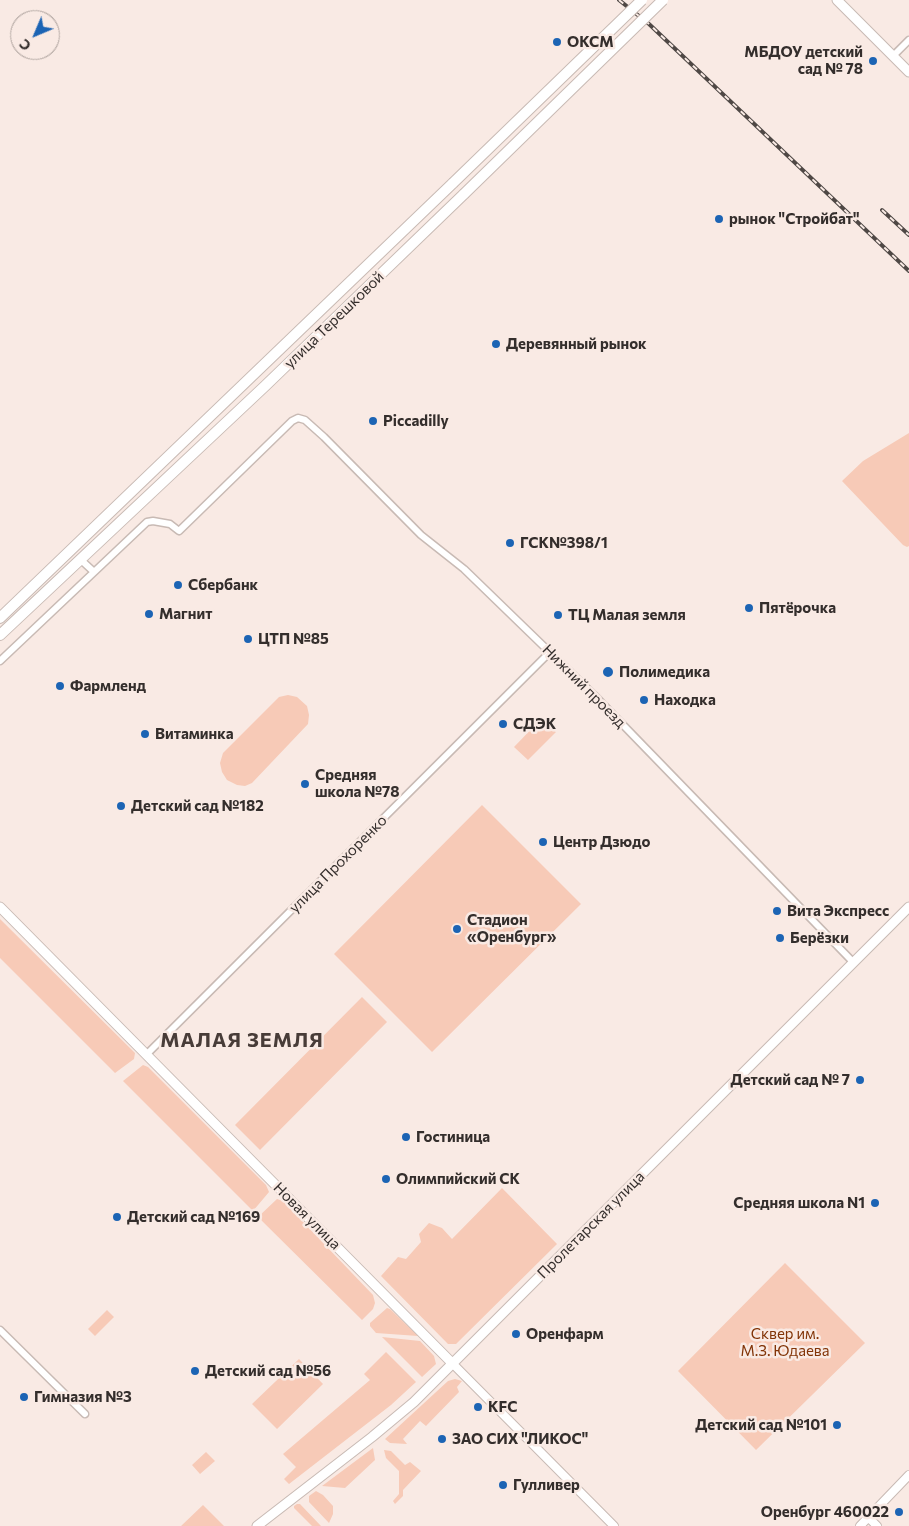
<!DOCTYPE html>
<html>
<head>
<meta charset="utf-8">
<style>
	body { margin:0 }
	#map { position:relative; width:909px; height:1526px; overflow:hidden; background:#f9eae4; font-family:Commissioner,sans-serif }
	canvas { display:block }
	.north { position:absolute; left:10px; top:10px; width:50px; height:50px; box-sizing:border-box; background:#f9eae4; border:1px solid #aa9f9a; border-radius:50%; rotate:225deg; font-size:14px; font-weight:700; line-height:20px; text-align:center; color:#342e2c }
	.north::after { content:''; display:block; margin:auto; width:18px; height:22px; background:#1c64b4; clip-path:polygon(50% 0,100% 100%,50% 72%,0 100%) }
</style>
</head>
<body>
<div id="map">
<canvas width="909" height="1526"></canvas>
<div class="north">С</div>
</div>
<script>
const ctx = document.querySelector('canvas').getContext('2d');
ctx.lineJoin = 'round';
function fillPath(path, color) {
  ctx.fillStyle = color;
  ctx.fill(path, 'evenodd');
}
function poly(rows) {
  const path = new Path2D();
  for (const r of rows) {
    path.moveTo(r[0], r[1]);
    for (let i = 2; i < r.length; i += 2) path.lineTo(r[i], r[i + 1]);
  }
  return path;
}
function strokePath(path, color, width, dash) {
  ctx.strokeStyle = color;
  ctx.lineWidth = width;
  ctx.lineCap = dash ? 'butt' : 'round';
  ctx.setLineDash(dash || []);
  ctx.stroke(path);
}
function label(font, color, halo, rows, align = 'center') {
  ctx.font = font + ' Commissioner,sans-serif';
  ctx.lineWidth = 5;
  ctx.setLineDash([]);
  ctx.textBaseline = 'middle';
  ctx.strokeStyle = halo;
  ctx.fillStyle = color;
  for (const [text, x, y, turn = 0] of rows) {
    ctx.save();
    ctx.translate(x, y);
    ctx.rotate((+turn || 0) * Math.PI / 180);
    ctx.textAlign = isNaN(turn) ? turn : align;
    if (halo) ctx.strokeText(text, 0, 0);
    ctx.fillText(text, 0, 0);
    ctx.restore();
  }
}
const green = poly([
	[909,433,909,546,907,547,903,545,842,481,863,461],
	[288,695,297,697,307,706,309,715,308,724,252,783,245,786,237,785,227,780,222,772,220,763,223,753,279,697],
	[542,718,556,732,528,760,514,747],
	[482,805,581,904,432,1052,334,954],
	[0,919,135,1053,134,1059,115,1073,0,958],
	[362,997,387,1022,260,1150,235,1125],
	[143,1065,148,1067,266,1185,269,1192,253,1211,123,1081],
	[502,1188,557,1244,456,1344,448,1344,381,1276,398,1257,406,1259,421,1242,419,1234,429,1223,442,1228,452,1239],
	[277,1199,283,1201,373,1295,375,1303,373,1309,362,1320,258,1217],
	[785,1263,865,1343,756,1450,678,1371],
	[387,1308,390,1309,418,1336,376,1333,370,1326,370,1323],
	[107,1310,114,1317,95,1336,88,1329],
	[382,1337,420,1341,434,1356,436,1364,422,1377],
	[386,1352,416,1382,391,1405,289,1484,284,1479,296,1467,283,1454,370,1380,364,1374],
	[299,1359,323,1384,277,1429,252,1404],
	[455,1379,462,1381,457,1387,459,1392,426,1426,420,1421,403,1439,407,1444,390,1443,385,1439,448,1381],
	[373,1448,375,1460,345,1488,322,1486],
	[384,1450,391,1451,405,1465,410,1462,421,1471,403,1490,403,1496,395,1504,393,1501,399,1494,399,1471,386,1458],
	[206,1452,215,1461,200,1474,192,1465],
	[316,1491,323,1495,333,1506,333,1514,329,1523,309,1502,309,1496],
	[297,1504,300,1504,321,1526,312,1526,294,1508,294,1506],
	[203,1505,224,1526,181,1526]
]);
const minor = poly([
	[893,56,909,40],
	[80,559,94,572],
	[0,661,147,522,153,521,170,524,179,531,292,421,298,418,305,420,324,437,421,535,464,569,595,696,853,962],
	[147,1054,550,652],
	[0,1330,85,1414]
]);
const tertiary = poly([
	[453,1364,614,1526],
	[868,1517,877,1526],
	[860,1526,909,1475]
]);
const secondary = poly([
	[837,0,909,72],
	[0,907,453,1364],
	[257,1526,372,1437,414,1402,909,907]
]);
const primary = poly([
	[0,618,453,183],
	[0,635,265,386,464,194]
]);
const rail = poly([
	[619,0,649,24,909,271],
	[882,210,909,235]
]);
const primaryBridge = poly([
	[453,183,642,0],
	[464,194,663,0]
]);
const markers = [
	[557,42,5,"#1c64b4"],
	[873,61,5,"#1c64b4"],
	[719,219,5,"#1c64b4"],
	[496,344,5,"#1c64b4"],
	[373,421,5,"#1c64b4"],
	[510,543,5,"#1c64b4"],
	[178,585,5,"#1c64b4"],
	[749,608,5,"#1c64b4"],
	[149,614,5,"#1c64b4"],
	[558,615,5,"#1c64b4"],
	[248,639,5,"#1c64b4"],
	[608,672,6,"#1c64b4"],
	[60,686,5,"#1c64b4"],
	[644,700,5,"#1c64b4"],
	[503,724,5,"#1c64b4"],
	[145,734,5,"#1c64b4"],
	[305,784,5,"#1c64b4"],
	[121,806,5,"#1c64b4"],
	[543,842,5,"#1c64b4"],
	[777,911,5,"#1c64b4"],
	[457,929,5,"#1c64b4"],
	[780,938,5,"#1c64b4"],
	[860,1080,5,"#1c64b4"],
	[406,1137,5,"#1c64b4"],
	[386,1179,5,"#1c64b4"],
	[875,1203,5,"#1c64b4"],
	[117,1217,5,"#1c64b4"],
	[516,1334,5,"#1c64b4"],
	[195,1371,5,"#1c64b4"],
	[24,1397,5,"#1c64b4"],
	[478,1407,5,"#1c64b4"],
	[837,1425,5,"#1c64b4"],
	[442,1439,5,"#1c64b4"],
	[503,1485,5,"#1c64b4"],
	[899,1512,5,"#1c64b4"]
];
const poiNames = [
	["ОКСМ",567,42],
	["МБДОУ детский",863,52,"right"],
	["сад № 78",863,69,"right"],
	["рынок \"Стройбат\"",729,219],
	["Деревянный рынок",506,344],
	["Piccadilly",383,421],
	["ГСК№398/1",520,543],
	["Сбербанк",188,585],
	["Пятёрочка",759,608],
	["Магнит",159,614],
	["ТЦ Малая земля",568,615],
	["ЦТП №85",258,639],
	["Полимедика",619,672],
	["Фармленд",70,686],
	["Находка",654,700],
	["СДЭК",513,724],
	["Витаминка",155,734],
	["Средняя",315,775],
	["школа №78",315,792],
	["Детский сад №182",131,806],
	["Центр Дзюдо",553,842],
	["Вита Экспресс",787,911],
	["Стадион",467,920],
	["«Оренбург»",467,937],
	["Берёзки",790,938],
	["Детский сад № 7",850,1080,"right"],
	["Гостиница",416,1137],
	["Олимпийский СК",396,1179],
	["Средняя школа N1",865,1203,"right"],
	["Детский сад №169",127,1217],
	["Оренфарм",526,1334],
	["Детский сад №56",205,1371],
	["Гимназия №3",34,1397],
	["KFC",488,1407],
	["Детский сад №101",827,1425,"right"],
	["ЗАО СИХ \"ЛИКОС\"",452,1439],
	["Гулливер",513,1485],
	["Оренбург 460022",889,1512,"right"]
];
const streetNames = [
	["улица Терешковой",334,320,-44],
	["Нижний проезд",584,686,45],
	["улица Прохоренко",338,864,-45],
	["Новая улица",307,1216,45],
	["Пролетарская улица",591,1225,-45]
];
const parkNames = [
	["Сквер им.",785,1334],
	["М.З. Юдаева",785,1351]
];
const districtNames = [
	["МАЛАЯ ЗЕМЛЯ",242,1040]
];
fillPath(green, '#f7cab7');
strokePath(minor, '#c8bab4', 9);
strokePath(tertiary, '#c8bab4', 10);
strokePath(secondary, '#c8bab4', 11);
strokePath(primary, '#c8bab4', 12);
strokePath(minor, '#fff', 6);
strokePath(tertiary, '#fff', 8);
strokePath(secondary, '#fff', 9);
strokePath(primary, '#fff', 10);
strokePath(rail, '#4f4845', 4);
strokePath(rail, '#f9eae4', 2, [5.5]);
strokePath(primaryBridge, '#c8bab4', 12, []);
strokePath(primaryBridge, '#fff', 10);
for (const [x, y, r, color] of markers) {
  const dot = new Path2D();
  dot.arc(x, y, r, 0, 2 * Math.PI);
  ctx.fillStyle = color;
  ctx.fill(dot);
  strokePath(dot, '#f9eae4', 2);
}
label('bold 15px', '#342e2c', '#f9eae4', poiNames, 'left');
label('15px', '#342e2c', '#f9eae4', streetNames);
label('15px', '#823407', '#f9eae4', parkNames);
ctx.letterSpacing = '1px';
label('bold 20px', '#483c38', '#f9eae4', districtNames);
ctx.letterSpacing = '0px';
</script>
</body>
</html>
